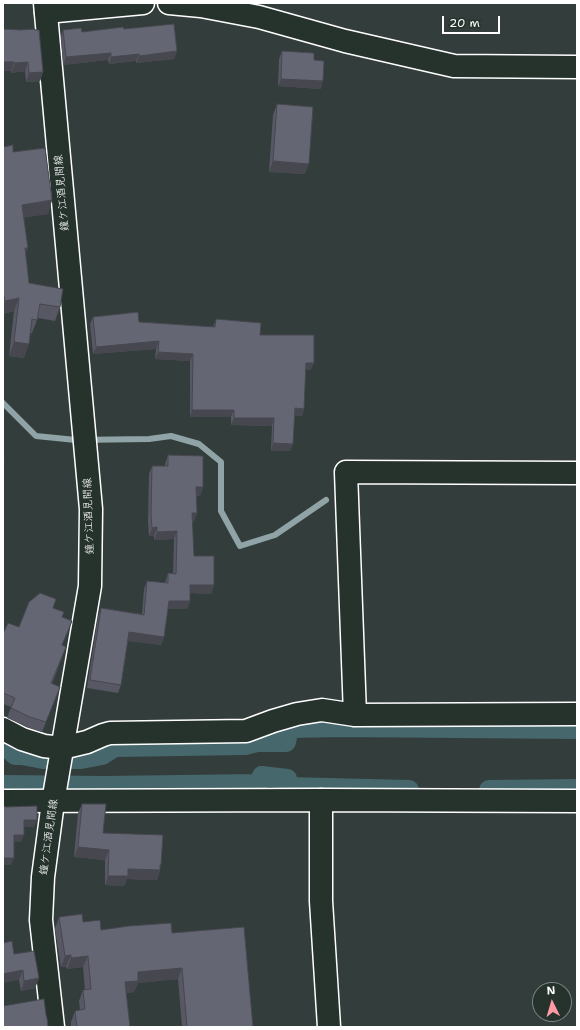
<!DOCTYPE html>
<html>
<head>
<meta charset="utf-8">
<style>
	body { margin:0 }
	#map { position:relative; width:580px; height:1030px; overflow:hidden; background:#333d3b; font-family:"Shantell Sans",sans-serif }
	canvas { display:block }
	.frame { position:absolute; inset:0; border:4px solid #fff; pointer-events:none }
	.north { position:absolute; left:532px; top:982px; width:40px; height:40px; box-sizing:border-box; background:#26332d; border:1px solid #7d8581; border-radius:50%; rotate:355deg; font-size:11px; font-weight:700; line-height:16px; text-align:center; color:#fff }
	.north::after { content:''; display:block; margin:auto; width:14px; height:18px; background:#ff9aa2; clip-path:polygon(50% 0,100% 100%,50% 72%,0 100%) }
	.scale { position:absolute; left:442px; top:16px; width:58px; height:18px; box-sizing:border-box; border:2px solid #fff; border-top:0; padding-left:5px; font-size:12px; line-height:14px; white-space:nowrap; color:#fff; -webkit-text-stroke:3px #26332d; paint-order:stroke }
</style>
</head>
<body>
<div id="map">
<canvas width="580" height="1030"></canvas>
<div class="frame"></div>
<div class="north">N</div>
<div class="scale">20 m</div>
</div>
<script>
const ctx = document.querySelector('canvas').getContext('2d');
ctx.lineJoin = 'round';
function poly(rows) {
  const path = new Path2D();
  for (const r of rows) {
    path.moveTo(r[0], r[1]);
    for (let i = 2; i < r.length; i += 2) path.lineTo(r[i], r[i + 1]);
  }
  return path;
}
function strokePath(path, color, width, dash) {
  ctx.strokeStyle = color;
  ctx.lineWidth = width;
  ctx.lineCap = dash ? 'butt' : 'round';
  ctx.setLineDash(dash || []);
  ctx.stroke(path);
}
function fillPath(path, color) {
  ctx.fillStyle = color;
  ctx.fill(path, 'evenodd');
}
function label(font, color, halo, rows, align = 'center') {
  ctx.font = font + ' "Shantell Sans","Klee One",sans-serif';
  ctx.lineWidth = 4;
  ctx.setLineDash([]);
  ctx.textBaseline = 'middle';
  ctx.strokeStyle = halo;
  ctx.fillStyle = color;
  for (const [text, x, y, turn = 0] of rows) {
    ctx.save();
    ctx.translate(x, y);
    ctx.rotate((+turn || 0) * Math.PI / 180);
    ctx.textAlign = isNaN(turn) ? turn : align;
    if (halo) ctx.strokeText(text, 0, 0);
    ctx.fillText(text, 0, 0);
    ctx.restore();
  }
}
const stream = poly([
	[3,403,36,436,76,440,149,439,171,436,199,444,221,462,221,511,240,546,275,535,326,500]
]);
const canal = poly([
	[3,744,4,744,15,755,22,755,43,759,81,759,102,755,115,747,245,745,257,742,286,742,289,728,341,727,577,729],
	[3,785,103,786,258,784,262,776,287,779,289,787,409,790],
	[489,790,577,789]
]);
const minor = poly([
	[169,3,201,6,259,17,345,41,454,66,577,67],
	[46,12,143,3],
	[355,715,346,472,577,473],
	[3,729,22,739,44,746,62,748,87,742,103,735,110,733,246,731,273,721,297,714,322,710,355,715,577,714],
	[321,800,321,901,329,1027],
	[3,801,321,800,577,801]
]);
const secondary = poly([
	[45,3,91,509,90,586,53,802,43,877,41,920,53,1027]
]);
const wall = poly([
	[3,29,43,72,40,81,26,82,25,71,11,73,11,71,3,71],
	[124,29,177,51,174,59,136,63,136,61,109,64,108,60,63,65,61,37,63,30,82,32],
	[282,51,314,60,321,89,278,86,279,59],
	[277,104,305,174,269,172,273,115],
	[3,147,13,152,52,200,48,214,24,217,26,255,29,283,60,307,55,321,38,318,32,333,30,333,24,358,9,356,14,311,3,314],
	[93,317,139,322,213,327,216,319,260,335,311,370,305,370,304,409,302,416,294,416,293,444,290,451,271,451,272,426,231,425,231,417,190,417,190,361,155,359,156,349,93,354,90,324],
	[168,455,203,487,200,496,196,496,197,513,194,521,192,522,194,556,214,585,211,594,190,593,190,601,187,609,168,609,164,637,161,645,128,641,121,685,118,693,87,688,98,617,101,608,142,614,144,589,147,581,165,583,168,573,173,573,174,539,154,540,154,536,149,536,148,522,149,474,152,466,165,466,165,464],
	[53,608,62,617,72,621,62,645,66,647,52,684,56,697,42,732,27,727,7,718,11,707,3,704,3,634,19,627],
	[82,804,103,833,160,868,160,870,157,880,127,879,124,886,105,885,105,860,74,857,78,813],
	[59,917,83,922,101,930,172,933,253,1027,182,1027,178,979,138,983,134,992,126,993,130,1027,71,1027,71,1022,75,1011,80,1010,79,1001,83,990,85,990,83,967,67,969,66,967,61,967,55,929],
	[14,954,39,978,35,988,21,991]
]);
const shadedWall = poly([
	[177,51,174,59,136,63,139,56],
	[111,53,108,60,63,65,66,57],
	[139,54,136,61,109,64,111,57],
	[3,62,14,62,11,71,3,71],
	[28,62,25,71,11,73,15,63],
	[43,72,40,81,26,82,29,73],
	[281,79,323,81,321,89,278,86],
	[273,161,309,164,305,174,269,172],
	[52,200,48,214,17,219,22,205],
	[25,248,28,248,23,262],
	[19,298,14,311,3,314,3,305,5,301],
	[159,341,156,349,93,354,96,347],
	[14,342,29,344,24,358,9,356],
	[158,352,193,354,190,361,155,359],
	[306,363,314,363,311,370,303,370],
	[295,408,304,409,302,416,292,416],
	[192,410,234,410,231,417,190,417],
	[234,418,274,418,272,426,231,425],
	[273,443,293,444,290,451,271,451],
	[196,487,203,487,200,496,192,496],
	[192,513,197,513,194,521,189,522],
	[157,527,154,536,149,536,152,528],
	[177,531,174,539,154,540,157,532],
	[190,585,214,585,211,594,187,593],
	[169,601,190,601,187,609,166,609],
	[129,632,164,637,161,645,126,641],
	[24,820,37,820,34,827,21,827],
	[14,835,24,835,21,842,11,841],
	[78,847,109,850,105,860,74,857],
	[3,858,14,858,11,865,3,865],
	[161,865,157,880,127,879,124,886,105,885,108,876,128,869],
	[71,955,66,967,61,967,65,956],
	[88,956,83,967,67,969,71,958],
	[182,968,178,979,138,983,134,992,121,994,125,982,138,972],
	[23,970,19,980,3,983,3,974],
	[39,978,35,988,21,991,24,981]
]);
const building = poly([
	[174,24,177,51,139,56,139,54,111,57,111,53,66,57,63,30,81,28,82,32,123,27,124,29,174,24],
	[3,29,21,30,35,29,35,30,39,30,43,72,29,73,28,62,15,63,14,62,3,62,3,29],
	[282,51,314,53,314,60,324,61,323,81,281,79,282,51],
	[277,104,313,107,309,164,273,161,277,104],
	[13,145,13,152,45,148,52,200,22,205,28,248,25,248,29,283,63,289,60,307,40,304,37,320,32,319,29,344,14,342,19,298,5,301,3,292,3,147,13,145],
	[138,312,139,322,215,327,216,319,261,323,260,335,314,335,314,363,306,363,304,409,295,408,293,444,273,443,274,418,234,418,234,410,192,410,193,354,158,352,159,341,96,347,93,317,138,312],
	[3,433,4,461,3,461,3,433],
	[168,455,203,456,203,487,196,487,197,513,192,513,194,556,214,556,214,585,190,585,190,601,169,601,164,637,129,632,121,685,90,680,101,608,144,615,147,581,168,583,168,573,176,574,177,531,157,532,157,527,152,528,151,514,152,466,168,466,168,455],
	[40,593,56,599,53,608,64,612,62,617,72,621,62,645,66,647,51,683,60,687,46,722,30,717,11,708,15,698,3,693,3,634,8,623,19,627,29,602,40,593],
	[82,804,106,804,103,833,163,835,161,865,160,865,160,870,128,869,128,876,108,876,109,850,78,847,82,804],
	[3,806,6,807,37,806,37,820,24,820,24,835,14,835,14,858,3,858,3,806],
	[82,914,83,922,100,920,101,930,129,926,171,923,172,933,244,927,253,1027,183,1027,187,1027,182,968,138,972,138,981,125,982,130,1027,77,1027,75,1011,85,1009,83,990,91,989,88,956,71,958,71,955,65,956,59,917,82,914],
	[12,941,14,954,34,951,39,978,24,981,23,970,3,974,3,943,12,941],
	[44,999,46,1015,47,1018,48,1027,3,1027,3,1006,44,999]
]);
const streetNames = [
	["鐘ケ江酒見間線",62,193,-95],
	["鐘ケ江酒見間線",89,516,-92],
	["鐘ケ江酒見間線",49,837,-82]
];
strokePath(stream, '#90a4a7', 6);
strokePath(canal, '#46676c', 20);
strokePath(minor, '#fff', 25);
strokePath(secondary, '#fff', 25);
strokePath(minor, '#26332d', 22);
strokePath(secondary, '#26332d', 22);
fillPath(wall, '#575863');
fillPath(shadedWall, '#474750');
fillPath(building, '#656673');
strokePath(building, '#474750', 1);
label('11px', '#fff', '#26332d', streetNames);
</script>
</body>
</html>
